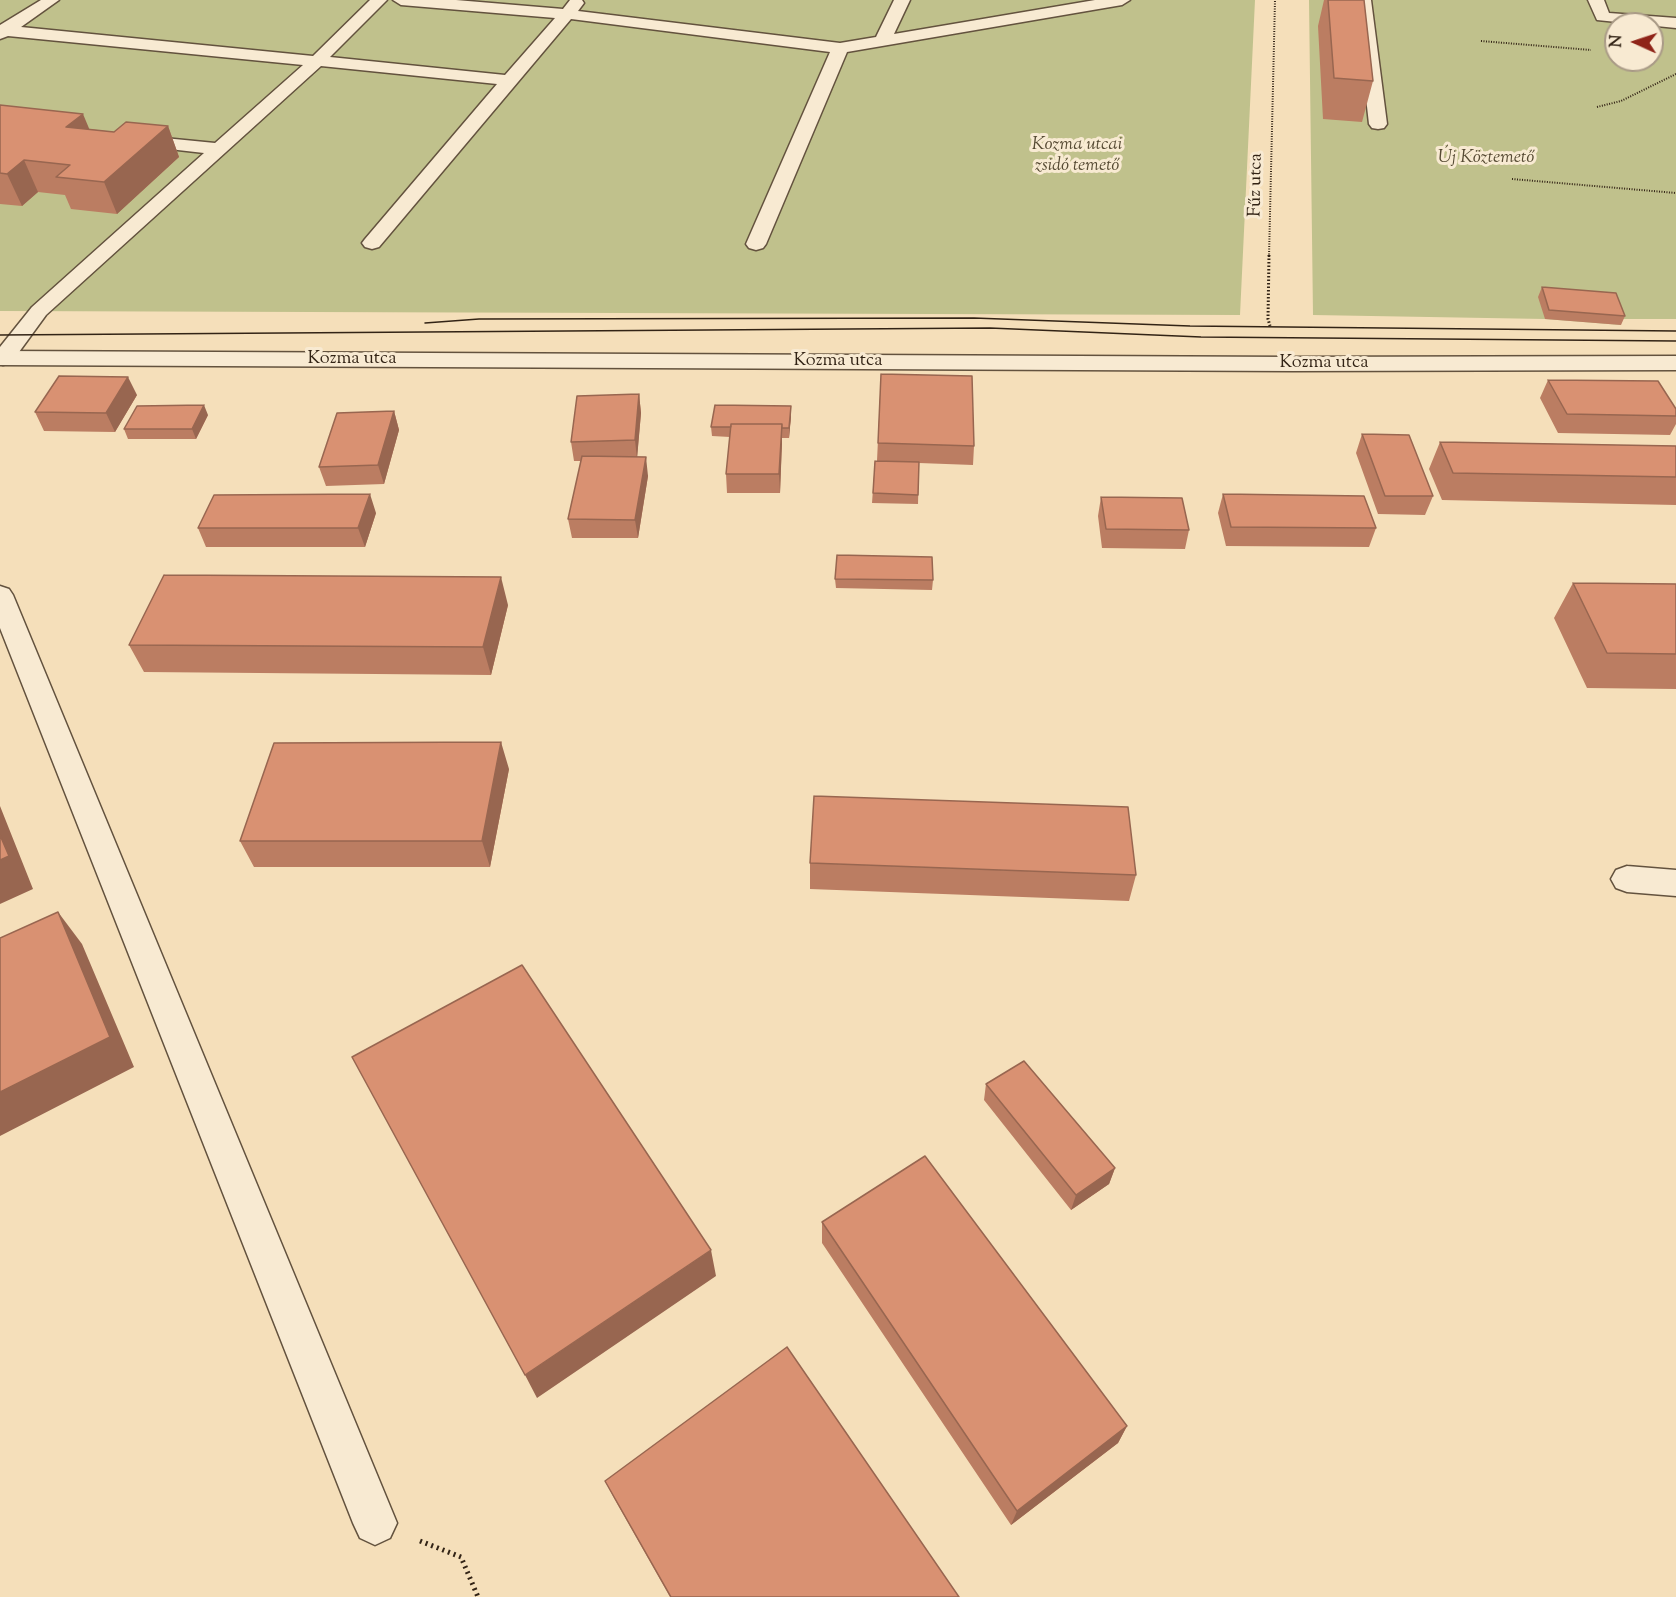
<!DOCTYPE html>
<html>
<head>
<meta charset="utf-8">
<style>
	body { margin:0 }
	#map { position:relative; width:1676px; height:1597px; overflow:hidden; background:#f5dfba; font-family:"Sorts Mill Goudy",serif }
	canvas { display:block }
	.north { position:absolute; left:1604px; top:12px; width:60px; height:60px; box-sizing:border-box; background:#f8ead2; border:2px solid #a99a86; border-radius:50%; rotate:273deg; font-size:16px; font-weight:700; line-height:24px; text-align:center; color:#322315 }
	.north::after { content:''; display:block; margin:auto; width:21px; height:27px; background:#8f2418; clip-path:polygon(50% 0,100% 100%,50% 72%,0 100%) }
</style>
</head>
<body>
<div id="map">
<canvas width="1676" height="1597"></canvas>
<div class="north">N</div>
</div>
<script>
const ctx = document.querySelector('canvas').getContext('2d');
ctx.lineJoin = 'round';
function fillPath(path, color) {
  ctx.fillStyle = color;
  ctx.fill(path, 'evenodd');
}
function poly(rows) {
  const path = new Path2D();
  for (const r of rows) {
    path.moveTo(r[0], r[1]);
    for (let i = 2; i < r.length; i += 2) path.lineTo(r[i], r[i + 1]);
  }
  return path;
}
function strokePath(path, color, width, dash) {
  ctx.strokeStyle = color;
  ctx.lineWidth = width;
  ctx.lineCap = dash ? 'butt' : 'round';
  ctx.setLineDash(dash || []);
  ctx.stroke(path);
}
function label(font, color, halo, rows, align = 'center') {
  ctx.font = font + ' "Sorts Mill Goudy",serif';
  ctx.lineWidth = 6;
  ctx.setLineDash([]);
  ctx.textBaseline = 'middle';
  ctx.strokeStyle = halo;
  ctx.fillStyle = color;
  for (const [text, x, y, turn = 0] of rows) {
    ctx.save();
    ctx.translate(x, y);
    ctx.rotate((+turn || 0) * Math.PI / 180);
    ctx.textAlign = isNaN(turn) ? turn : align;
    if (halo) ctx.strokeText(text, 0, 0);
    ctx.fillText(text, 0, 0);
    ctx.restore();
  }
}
const green = poly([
	[0,0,1255,0,1240,315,0,311],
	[1309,0,1676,0,1676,319,1618,319,1621,325,1545,319,1313,315],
	[1616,24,1652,24,1652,60,1616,60]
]);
const pathFar2 = poly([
	[1481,41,1591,50],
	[1597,107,1621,101,1676,74],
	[1512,179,1676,193],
	[1269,257,1275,0]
]);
const pathFar1 = poly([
	[1269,255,1268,319,1270,326]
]);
const path = poly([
	[420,1541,461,1557,478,1597]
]);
const service = poly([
	[41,0,59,0,21,27,313,56,370,0,387,0,330,57,505,75,555,18,401,5,393,0,456,0,563,9,570,0,582,0,584,3,578,11,840,43,876,37,894,0,910,0,894,34,1095,0,1130,0,1122,5,847,52,766,244,763,248,756,250,749,248,746,244,830,52,571,19,379,247,372,249,365,247,362,243,365,239,497,84,321,66,46,315,11,363,3,365,0,364,0,347,32,307,204,153,134,145,128,144,125,140,128,136,134,135,215,143,303,65,8,36,0,39,0,25,41,0],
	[1355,0,1371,0,1387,124,1384,128,1378,129,1372,128,1369,124,1355,0],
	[1588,0,1604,0,1609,13,1676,18,1676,28,1597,20,1588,0],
	[0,586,9,589,13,595,397,1523,390,1538,375,1545,360,1538,353,1523,0,628,0,586],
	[1627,866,1676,870,1676,896,1627,892,1616,888,1611,879,1616,870,1627,866]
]);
const tertiary = poly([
	[0,351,1293,357,1676,356,1676,370,1293,371,0,365,0,351]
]);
const tram = poly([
	[425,323,479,319,974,318,1190,326,1676,331],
	[0,335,990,328,1201,337,1676,341]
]);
const wall = poly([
	[1324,0,1364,0,1373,81,1362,122,1323,119,1318,26],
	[0,105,89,129,114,132,168,126,179,157,117,214,71,209,65,195,38,192,22,206,0,204],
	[1542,287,1625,316,1621,325,1545,319,1538,297],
	[881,374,974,446,973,465,919,463,918,504,872,503,875,461,877,461],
	[1548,380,1676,409,1676,424,1670,435,1558,433,1540,398],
	[639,394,641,413,637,457,648,476,638,538,572,538,568,519,581,461,574,461,571,442],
	[137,395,115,432,44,431,35,412],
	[394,411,399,430,384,484,326,486,319,467],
	[208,415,196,439,128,439,124,429],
	[791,416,789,438,782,438,780,493,727,493,726,474,730,437,712,436,711,427],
	[1362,434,1433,496,1425,515,1378,514,1356,453],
	[1440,442,1676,446,1676,505,1442,500,1429,469],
	[1223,494,1376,528,1369,547,1226,546,1218,513],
	[1101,497,1189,530,1185,549,1102,548,1098,516],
	[376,513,365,547,206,547,198,528],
	[835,579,933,580,932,590,836,588],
	[1573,583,1676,584,1676,689,1587,688,1554,618],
	[508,605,491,675,144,672,129,645],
	[509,769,490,867,254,867,240,841],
	[810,863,1136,875,1129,901,810,889],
	[986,1084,1115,1168,1109,1184,1071,1210,984,1100],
	[822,1222,1127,1426,1118,1443,1011,1525,822,1243],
	[605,1481,959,1597,670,1597,615,1500]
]);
const shadedWall = poly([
	[83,114,96,145,66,127],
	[168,126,179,157,117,214,104,182],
	[24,160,38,192,22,206,7,174],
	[128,377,137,395,115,432,106,413],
	[639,394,641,413,637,459,635,440],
	[204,405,208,415,196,439,192,429],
	[791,406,791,416,789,438,789,428],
	[394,411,399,430,384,484,378,465],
	[782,424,782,443,780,493,779,474],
	[646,457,648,476,638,538,635,520],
	[370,494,376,513,365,547,358,528],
	[501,577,508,605,491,675,483,647],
	[501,742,509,769,490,867,482,841],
	[0,806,33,889,0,904],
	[58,912,82,944,134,1067,0,1136,0,1092],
	[1115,1168,1109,1184,1071,1210,1076,1195],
	[711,1250,716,1276,537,1398,525,1375],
	[1127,1426,1118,1443,1011,1525,1017,1511]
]);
const building = poly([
	[1328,0,1364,0,1373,81,1334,78,1328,0],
	[0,105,83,114,66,127,114,132,126,122,168,126,104,182,56,177,70,165,24,160,7,174,0,173,0,105],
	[1542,287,1616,293,1625,316,1549,310,1542,287],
	[881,374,972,376,974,446,878,443,881,374],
	[59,376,128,377,106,413,35,412,59,376],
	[1548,380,1658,381,1676,409,1676,416,1567,414,1548,380],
	[639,394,635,440,571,442,577,396,639,394],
	[204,405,192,429,124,429,137,406,204,405],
	[715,405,791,406,789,428,782,428,782,424,731,424,731,427,711,427,715,405],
	[394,411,378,465,319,467,337,413,394,411],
	[731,424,782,424,779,474,726,474,731,424],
	[1362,434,1409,435,1433,496,1385,496,1362,434],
	[1440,442,1676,446,1676,477,1453,473,1440,442],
	[582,456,646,457,635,520,568,519,582,456],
	[875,461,919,462,918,495,873,493,875,461],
	[370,494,358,528,198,528,214,495,370,494],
	[1223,494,1364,496,1376,528,1231,527,1223,494],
	[1101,497,1182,498,1189,530,1106,529,1101,497],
	[837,555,932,557,933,580,835,579,837,555],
	[164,575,501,577,483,647,129,645,164,575],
	[1573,583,1676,584,1676,654,1607,653,1573,583],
	[501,742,482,841,240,841,274,743,501,742],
	[814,796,1128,807,1136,875,810,863,814,796],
	[0,835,9,856,0,860,0,835],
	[58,912,110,1037,0,1092,0,938,58,912],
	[522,965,711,1250,525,1375,352,1057,522,965],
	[1024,1061,1115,1168,1076,1195,986,1084,1024,1061],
	[925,1156,1127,1426,1017,1511,822,1222,925,1156],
	[787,1347,959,1597,671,1597,605,1481,787,1347]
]);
const farParknames = [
	["Kozma utcai",1077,146],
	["zsidó temető",1077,167],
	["Új Köztemető",1486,159]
];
const farStreetnames = [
	["Fűz utca",1257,185,-89],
	["Kozma utca",352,360],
	["Kozma utca",838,362],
	["Kozma utca",1324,364]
];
fillPath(green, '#c0c18c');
strokePath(service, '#63523e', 3);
strokePath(tertiary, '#63523e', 3);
strokePath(pathFar2, '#322315', 2, [1, 1.5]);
strokePath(pathFar1, '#322315', 3, [1.5, 2]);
strokePath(path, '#322315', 5, [2, 4]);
fillPath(service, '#f8ead2');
fillPath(tertiary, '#f8ead2');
strokePath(tram, '#322315', 1.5);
fillPath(wall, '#bb7d62');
fillPath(shadedWall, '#986650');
fillPath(building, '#d99172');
strokePath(building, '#986650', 1.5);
label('italic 18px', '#564a33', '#f8ead2', farParknames);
label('18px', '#322315', '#f8ead2', farStreetnames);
</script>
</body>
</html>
